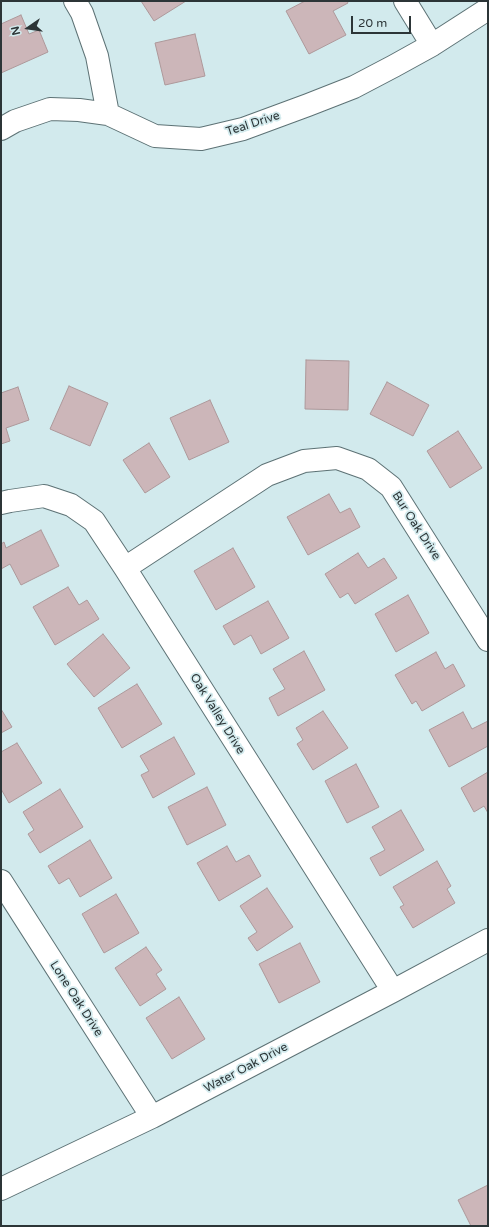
<!DOCTYPE html>
<html>
<head>
<meta charset="utf-8">
<style>
	body { margin:0 }
	#map { position:relative; width:489px; height:1227px; overflow:hidden; background:#d2eaed; font-family:"Varela Round",sans-serif }
	canvas { display:block }
	.frame { position:absolute; inset:0; border:2px solid #2c3537; pointer-events:none }
	.north { position:absolute; left:8px; top:8px; width:40px; height:40px; -webkit-text-stroke:3px #d2eaed; paint-order:stroke; rotate:257deg; font-size:11px; font-weight:700; line-height:16px; text-align:center; color:#2c3537 }
	.north::after { content:''; display:block; margin:auto; width:14px; height:18px; background:#2c3537; clip-path:polygon(50% 0,100% 100%,50% 72%,0 100%) }
	.scale { position:absolute; left:351px; top:16px; width:60px; height:18px; box-sizing:border-box; border:2px solid #2c3537; border-top:0; padding-left:5px; font-size:12px; line-height:14px; white-space:nowrap; color:#2c3537; -webkit-text-stroke:3px #d2eaed; paint-order:stroke }
</style>
</head>
<body>
<div id="map">
<canvas width="489" height="1227"></canvas>
<div class="frame"></div>
<div class="north">N</div>
<div class="scale">20 m</div>
</div>
<script>
const ctx = document.querySelector('canvas').getContext('2d');
ctx.lineJoin = 'round';
function fillPath(path, color) {
  ctx.fillStyle = color;
  ctx.fill(path, 'evenodd');
}
function poly(rows) {
  const path = new Path2D();
  for (const r of rows) {
    path.moveTo(r[0], r[1]);
    for (let i = 2; i < r.length; i += 2) path.lineTo(r[i], r[i + 1]);
  }
  return path;
}
function strokePath(path, color, width, dash) {
  ctx.strokeStyle = color;
  ctx.lineWidth = width;
  ctx.lineCap = dash ? 'butt' : 'round';
  ctx.setLineDash(dash || []);
  ctx.stroke(path);
}
function label(font, color, halo, rows, align = 'center') {
  ctx.font = font + ' "Varela Round",sans-serif';
  ctx.lineWidth = 3.5;
  ctx.setLineDash([]);
  ctx.textBaseline = 'middle';
  ctx.strokeStyle = halo;
  ctx.fillStyle = color;
  for (const [text, x, y, turn = 0] of rows) {
    ctx.save();
    ctx.translate(x, y);
    ctx.rotate((+turn || 0) * Math.PI / 180);
    ctx.textAlign = isNaN(turn) ? turn : align;
    if (halo) ctx.strokeText(text, 0, 0);
    ctx.fillText(text, 0, 0);
    ctx.restore();
  }
}
const building = poly([
	[141,1,186,1,154,21,141,1],
	[305,1,347,1,348,3,333,11,346,35,309,54,286,11,305,1],
	[21,15,29,34,39,30,48,52,1,73,1,24,21,15],
	[195,34,205,76,165,85,155,43,195,34],
	[306,360,349,361,348,410,305,409,306,360],
	[387,382,429,405,413,436,370,414,387,382],
	[69,386,108,403,90,446,50,429,69,386],
	[18,387,29,420,6,428,10,441,1,444,1,393,18,387],
	[210,400,229,442,189,460,170,418,210,400],
	[458,431,482,468,450,488,427,451,458,431],
	[149,443,170,477,145,493,123,460,149,443],
	[329,494,340,513,350,508,360,527,308,555,287,517,329,494],
	[41,530,59,566,21,585,10,564,1,569,1,544,4,542,6,548,41,530],
	[233,548,255,587,216,610,194,571,233,548],
	[358,553,368,568,384,558,397,578,355,604,348,593,340,598,325,574,358,553],
	[68,587,79,605,87,600,99,619,55,645,33,607,68,587],
	[408,595,429,633,396,652,375,614,408,595],
	[268,601,289,638,261,654,251,635,234,645,223,626,268,601],
	[103,634,130,668,94,697,67,664,103,634],
	[304,651,325,690,278,716,269,698,285,689,273,669,304,651],
	[436,652,445,669,453,664,465,686,422,711,416,701,412,704,395,675,436,652],
	[137,684,162,724,122,748,98,708,137,684],
	[1,709,12,727,1,733,1,709],
	[323,711,348,748,313,770,297,744,303,740,296,728,323,711],
	[463,712,472,729,488,721,488,746,449,767,429,730,463,712],
	[174,737,195,774,153,798,141,775,149,771,140,756,174,737],
	[17,743,42,783,9,803,1,789,1,752,17,743],
	[356,764,379,807,347,823,325,781,356,764],
	[488,772,488,813,484,806,474,812,461,788,488,772],
	[207,787,226,825,187,845,168,807,207,787],
	[60,789,83,827,40,853,28,834,34,830,23,812,60,789],
	[401,810,424,850,380,876,370,858,385,850,372,827,401,810],
	[90,840,112,878,80,897,69,878,59,884,48,866,90,840],
	[227,846,236,862,249,855,261,876,219,901,197,863,227,846],
	[437,861,451,886,447,889,455,903,413,928,400,907,404,905,393,887,437,861],
	[267,888,293,927,257,951,248,938,257,932,240,906,267,888],
	[116,894,139,933,104,953,82,914,116,894],
	[300,943,320,982,279,1003,259,964,300,943],
	[146,947,162,970,156,974,166,989,140,1006,115,968,146,947],
	[179,997,205,1039,172,1059,146,1018,179,997],
	[488,1185,488,1226,471,1226,458,1200,488,1185]
]);
const minor = poly([
	[75,1,82,13,97,56,108,114],
	[405,1,432,45],
	[1,129,15,121,50,109,79,110,108,114,155,136,201,139,243,129,308,105,354,87,394,66,432,45,488,9],
	[1,503,10,501,44,496,71,505,94,521,125,568,393,991],
	[125,568,267,475,304,461,337,458,368,469,391,487,488,640],
	[1,881,152,1117],
	[1,1189,152,1117,393,991,488,940]
]);
const streetNames = [
	["Teal Drive",253,124,-18],
	["Bur Oak Drive",416,526,57],
	["Oak Valley Drive",217,714,58],
	["Lone Oak Drive",76,999,57],
	["Water Oak Drive",246,1068,-28]
];
fillPath(building, '#ccb6b9');
strokePath(building, '#ad989a', 1);
strokePath(minor, '#5d7275', 24);
strokePath(minor, '#fff', 22);
label('12px', '#2c3537', '#d2eaed', streetNames);
</script>
</body>
</html>
